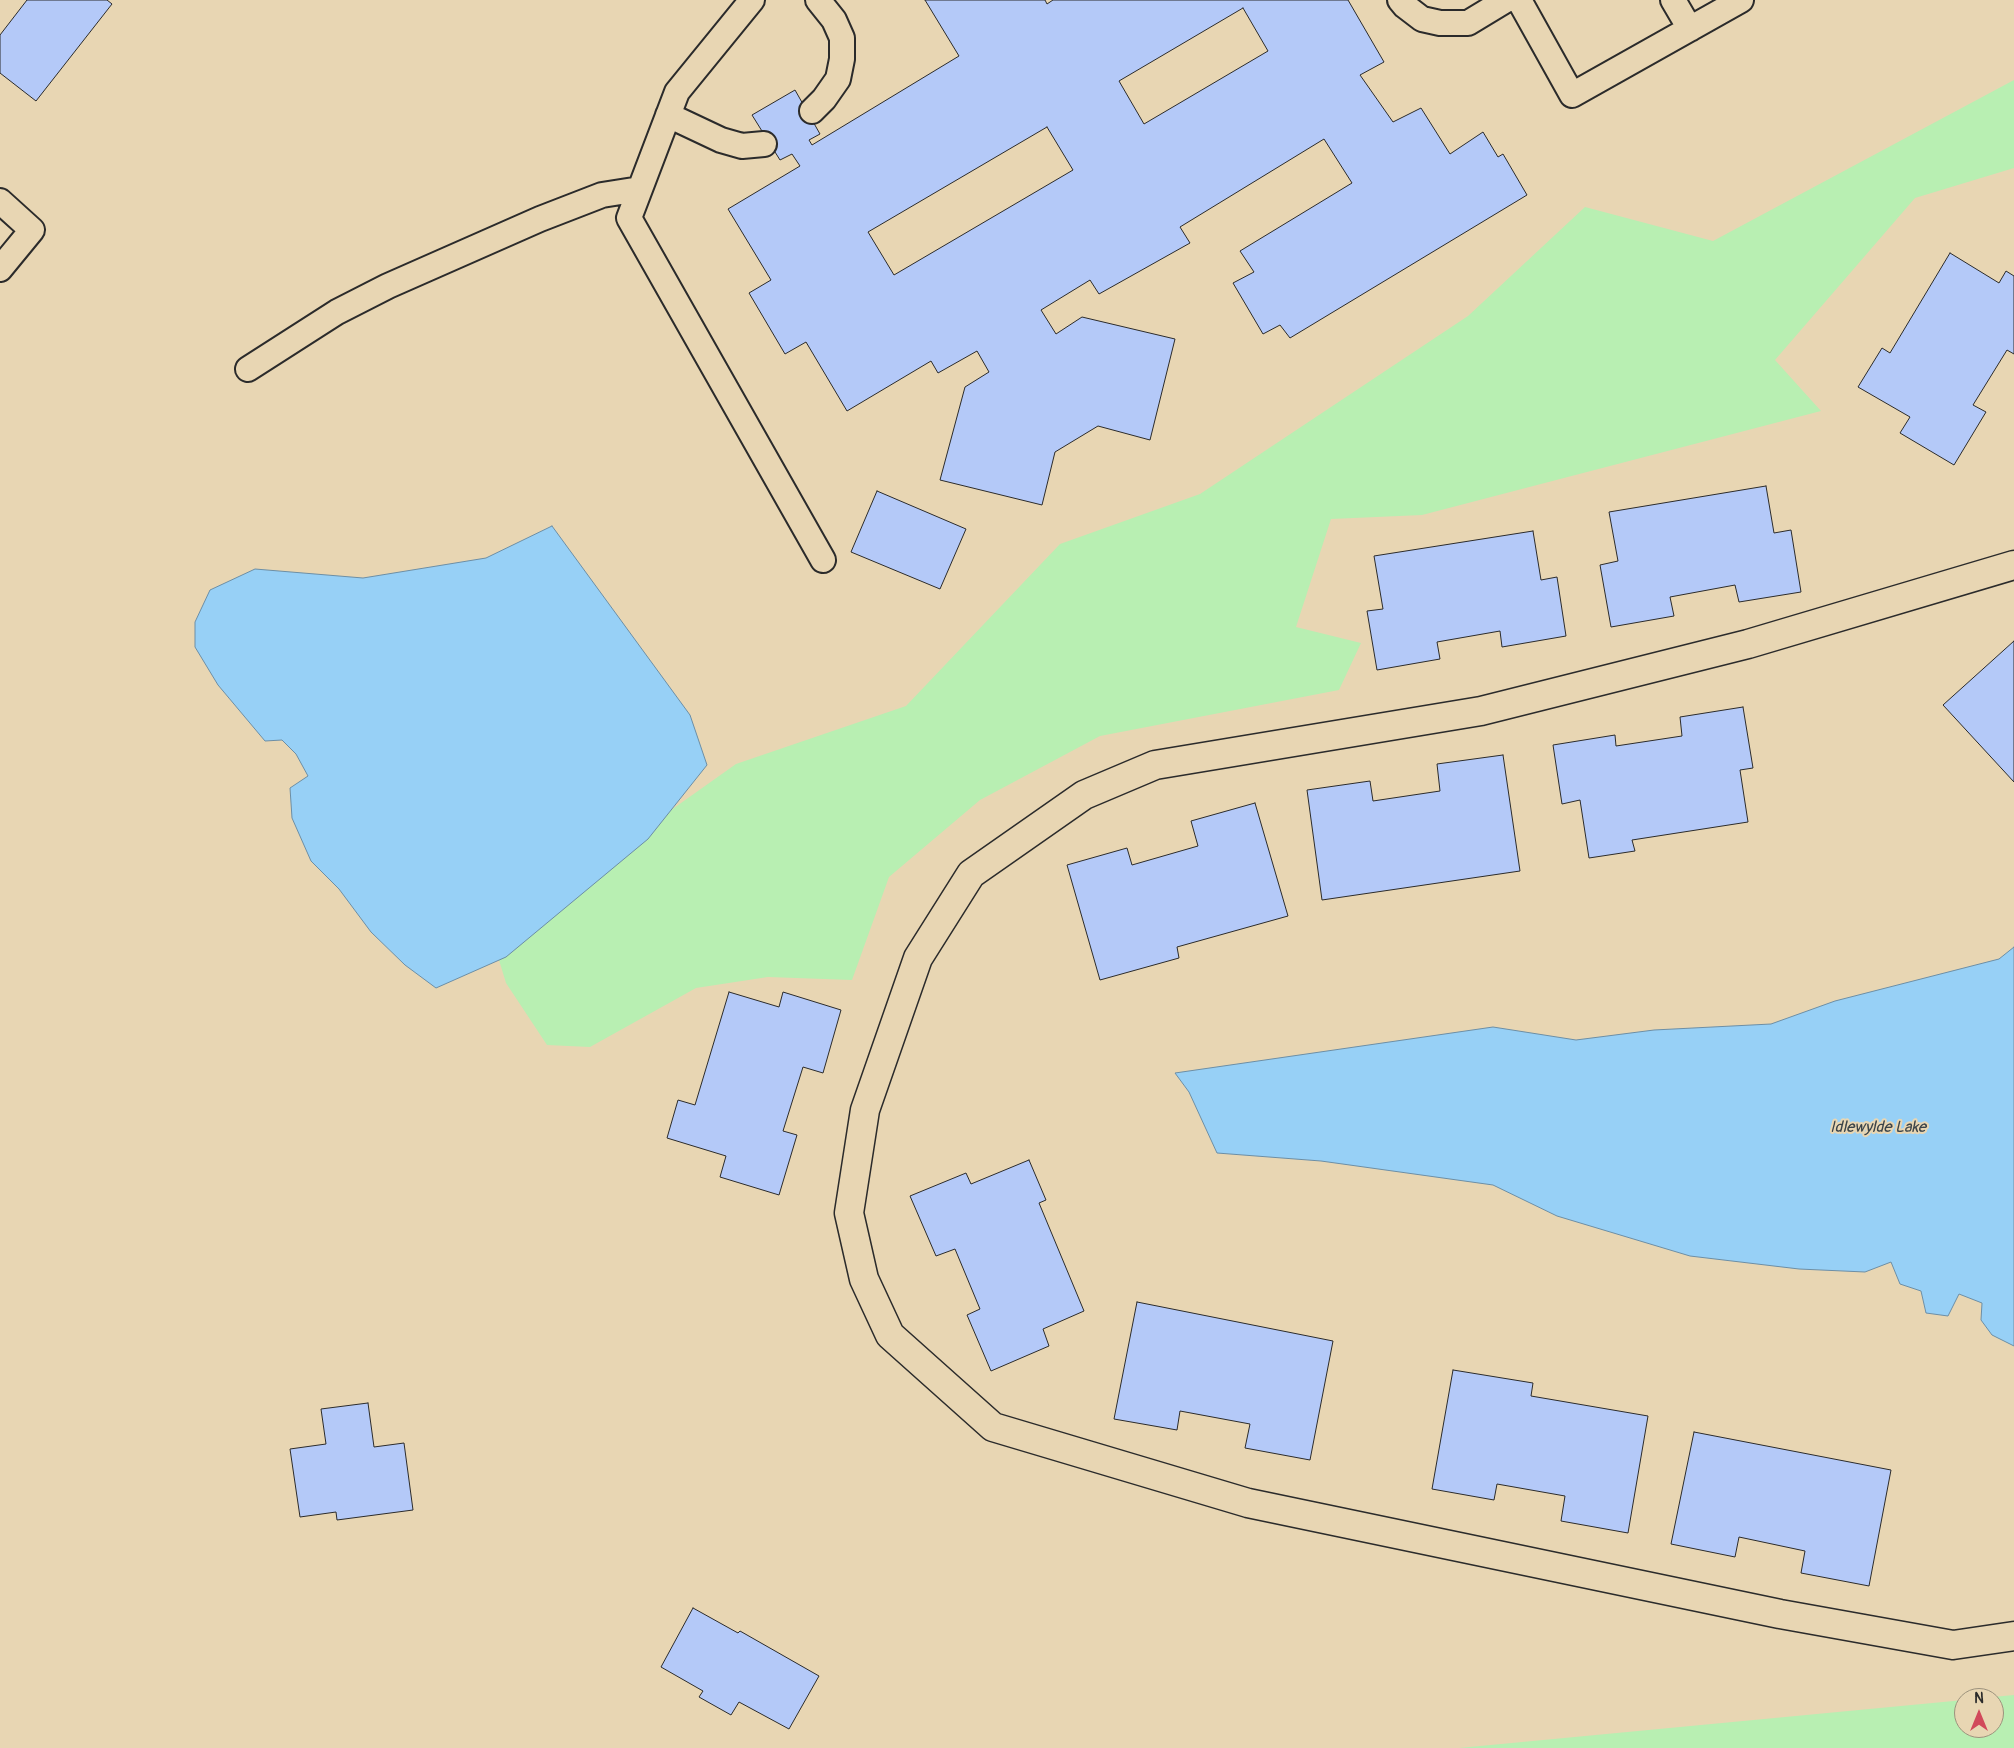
<!DOCTYPE html>
<html>
<head>
<meta charset="utf-8">
<style>
	body { margin:0 }
	#map { position:relative; width:2014px; height:1748px; overflow:hidden; background:#e8d6b3; font-family:Pangolin,sans-serif }
	canvas { display:block }
	.north { position:absolute; left:1954px; top:1688px; width:50px; height:50px; box-sizing:border-box; background:#e8d6b3; border:1px solid #9c927d; border-radius:50%; rotate:0deg; font-size:14px; font-weight:700; line-height:20px; text-align:center; color:#2b2b2b }
	.north::after { content:''; display:block; margin:auto; width:18px; height:22px; background:#d1495b; clip-path:polygon(50% 0,100% 100%,50% 72%,0 100%) }
</style>
</head>
<body>
<div id="map">
<canvas width="2014" height="1748"></canvas>
<div class="north">N</div>
</div>
<script>
const ctx = document.querySelector('canvas').getContext('2d');
ctx.lineJoin = 'round';
function fillPath(path, color) {
  ctx.fillStyle = color;
  ctx.fill(path, 'evenodd');
}
function poly(rows) {
  const path = new Path2D();
  for (const r of rows) {
    path.moveTo(r[0], r[1]);
    for (let i = 2; i < r.length; i += 2) path.lineTo(r[i], r[i + 1]);
  }
  return path;
}
function strokePath(path, color, width, dash) {
  ctx.strokeStyle = color;
  ctx.lineWidth = width;
  ctx.lineCap = dash ? 'butt' : 'round';
  ctx.setLineDash(dash || []);
  ctx.stroke(path);
}
function label(font, color, halo, rows, align = 'center') {
  ctx.font = font + ' Pangolin,sans-serif';
  ctx.lineWidth = 4;
  ctx.setLineDash([]);
  ctx.textBaseline = 'middle';
  ctx.strokeStyle = halo;
  ctx.fillStyle = color;
  for (const [text, x, y, turn = 0] of rows) {
    ctx.save();
    ctx.translate(x, y);
    ctx.rotate((+turn || 0) * Math.PI / 180);
    ctx.textAlign = isNaN(turn) ? turn : align;
    if (halo) ctx.strokeText(text, 0, 0);
    ctx.fillText(text, 0, 0);
    ctx.restore();
  }
}
const green = poly([
	[2014,80,2014,168,1915,198,1775,360,1821,411,1422,515,1331,519,1296,627,1361,643,1339,690,1100,736,980,800,889,877,852,980,768,977,696,988,590,1047,547,1045,506,983,492,937,736,764,906,706,1060,544,1200,494,1468,316,1585,207,1713,241],
	[2014,1695,2014,1748,1459,1748,1964,1700,1964,1728,1994,1728,1994,1698,1982,1698]
]);
const water = poly([
	[552,526,690,715,707,765,648,839,506,957,436,988,405,965,371,932,339,889,311,861,292,818,290,788,308,776,296,754,282,740,265,741,218,685,195,647,195,622,210,590,255,569,363,578,486,558,552,526],
	[2014,947,2014,1346,1992,1335,1981,1320,1982,1303,1959,1294,1948,1316,1926,1313,1921,1291,1900,1284,1891,1262,1865,1272,1799,1269,1690,1256,1557,1216,1493,1185,1321,1161,1217,1153,1189,1092,1175,1073,1493,1027,1576,1040,1654,1030,1771,1024,1835,1001,1999,959,2014,947]
]);
const building = poly([
	[27,0,107,0,112,4,36,101,0,73,0,35,27,0],
	[925,0,1045,0,1047,4,1053,0,1348,0,1384,62,1360,75,1393,122,1421,108,1450,154,1483,132,1498,157,1503,154,1527,195,1290,338,1280,325,1263,334,1233,283,1254,272,1240,251,1352,183,1324,139,1180,227,1190,243,1099,294,1090,280,1041,310,1056,334,1082,317,1175,339,1150,440,1098,426,1055,452,1042,505,940,480,965,387,989,372,977,351,938,373,931,361,847,411,806,342,785,354,749,293,771,280,728,209,800,166,792,154,780,160,752,115,795,90,820,134,809,140,812,145,959,56,925,0],
	[1243,8,1268,51,1144,124,1119,81,1243,8],
	[1047,127,1073,170,894,275,868,232,1047,127],
	[1950,253,1999,283,2006,271,2014,276,2014,354,2007,350,1973,405,1986,412,1954,465,1900,433,1910,417,1858,387,1882,348,1890,353,1950,253],
	[1766,486,1774,533,1791,530,1801,592,1739,602,1735,585,1670,597,1674,616,1611,627,1600,565,1618,561,1609,512,1766,486],
	[877,491,966,529,940,589,851,552,877,491],
	[1533,531,1541,580,1557,577,1566,636,1502,647,1500,631,1437,642,1440,659,1377,670,1367,611,1383,609,1374,556,1533,531],
	[2014,641,2014,782,1943,705,2014,641],
	[1743,707,1753,768,1740,770,1748,822,1632,840,1635,851,1589,858,1580,800,1562,804,1553,745,1615,735,1616,746,1682,736,1680,717,1743,707],
	[1503,755,1520,871,1322,900,1307,790,1370,781,1373,801,1440,791,1437,764,1503,755],
	[1255,803,1288,916,1177,947,1179,958,1100,980,1067,865,1127,848,1132,865,1198,846,1191,821,1255,803],
	[729,992,779,1007,783,992,841,1010,823,1073,803,1067,783,1131,797,1135,779,1195,720,1177,726,1156,667,1138,678,1100,695,1105,729,992],
	[1029,1160,1046,1200,1039,1203,1084,1311,1043,1329,1049,1346,991,1371,967,1315,980,1309,955,1249,936,1256,910,1196,966,1173,971,1184,1029,1160],
	[1137,1302,1333,1341,1310,1460,1245,1448,1250,1424,1180,1411,1177,1430,1114,1419,1137,1302],
	[1453,1370,1533,1383,1531,1396,1648,1416,1628,1533,1561,1521,1565,1496,1497,1484,1494,1500,1432,1489,1453,1370],
	[368,1403,374,1447,404,1443,413,1510,337,1520,336,1512,300,1517,290,1449,326,1444,321,1409,368,1403],
	[1694,1432,1891,1470,1869,1586,1801,1573,1805,1551,1739,1537,1735,1557,1671,1544,1694,1432],
	[693,1608,738,1633,740,1631,819,1676,789,1729,739,1702,731,1715,699,1697,703,1691,661,1667,693,1608]
]);
const lane = poly([
	[752,0,677,92,629,218,823,560],
	[1400,0,1405,6,1422,19,1440,23,1468,23,1506,0],
	[1519,0,1572,95,1741,0],
	[1673,0,1690,29],
	[812,111,824,99,838,79,842,59,842,38,834,20,818,0],
	[668,115,721,140,742,146,764,144],
	[0,201,32,230,0,269],
	[248,369,337,312,388,286,540,219,602,195,640,189]
]);
const street = poly([
	[2014,565,1748,644,1481,711,1155,765,1084,795,971,874,918,958,865,1110,849,1213,864,1279,890,1335,993,1427,1248,1503,1780,1614,1953,1645,2014,1636]
]);
const waterNames = [
	["Idlewylde Lake",1878,1128]
];
fillPath(green, '#b8efb2');
fillPath(water, '#97d0f6');
strokePath(water, '#6c8ea5', 1);
fillPath(building, '#b4c9f8');
strokePath(building, '#2b2b2b', 1);
strokePath(lane, '#2b2b2b', 28);
strokePath(street, '#2b2b2b', 31);
strokePath(lane, '#e8d6b3', 24);
strokePath(street, '#e8d6b3', 28);
label('italic 16px', '#3b4449', '#e8d6b3', waterNames);
</script>
</body>
</html>
